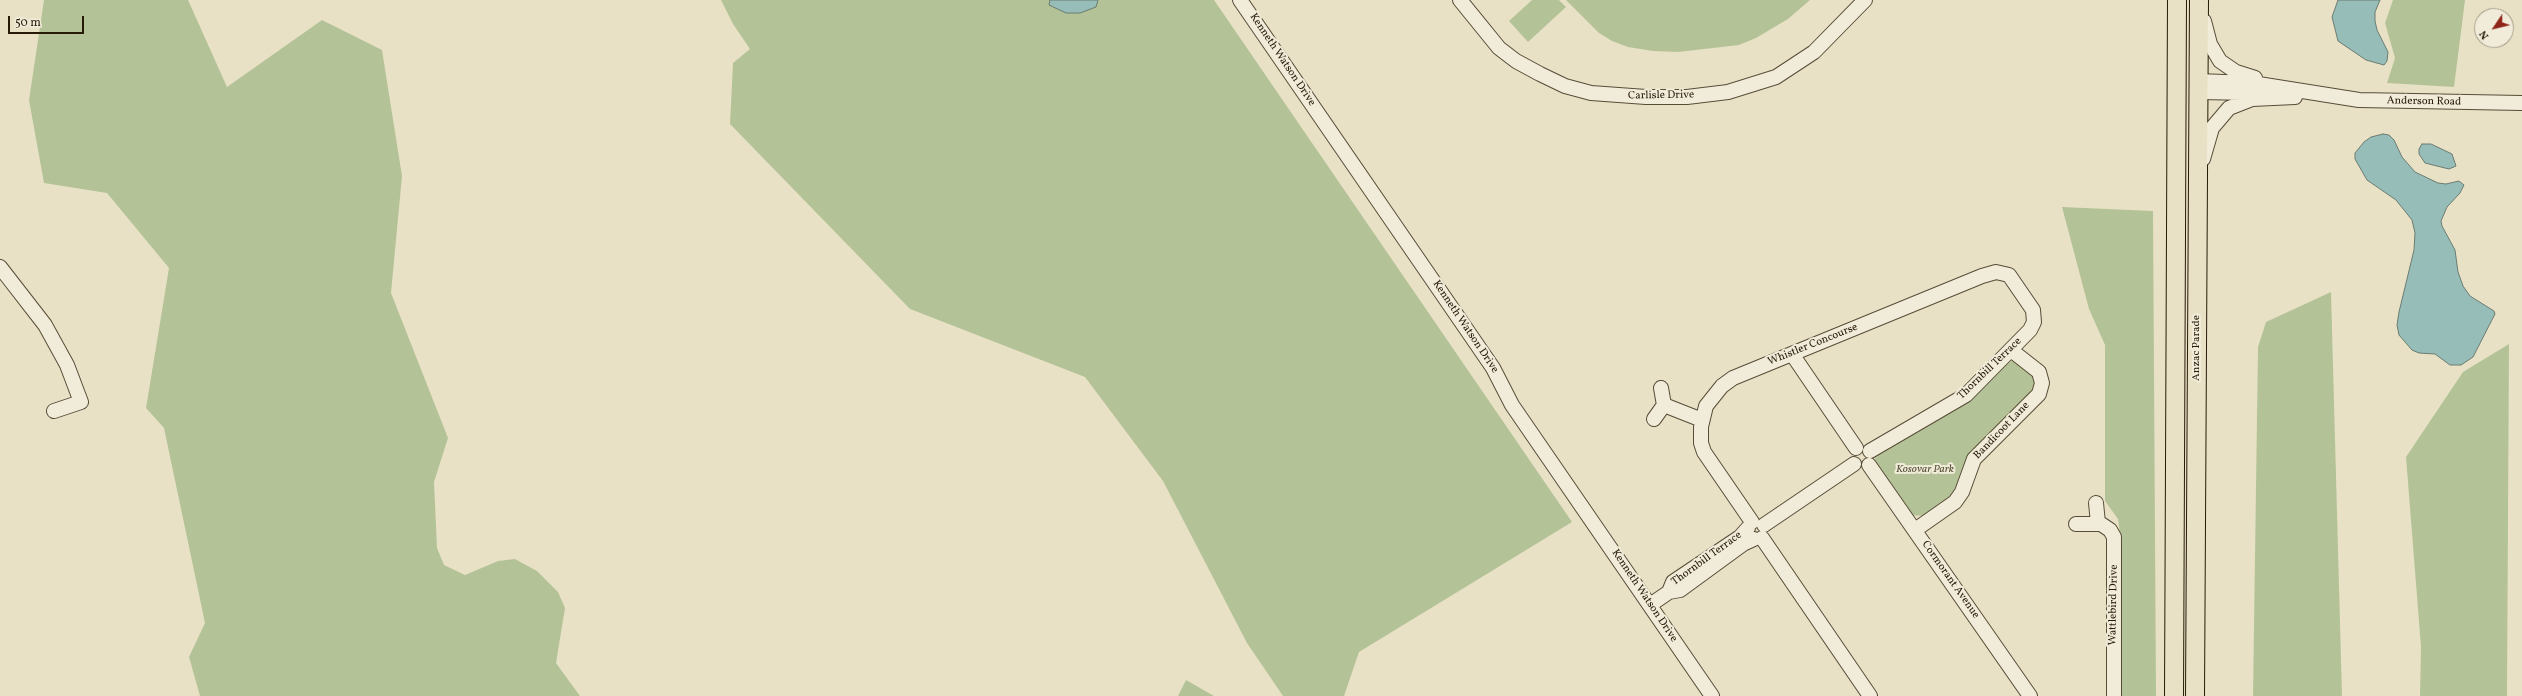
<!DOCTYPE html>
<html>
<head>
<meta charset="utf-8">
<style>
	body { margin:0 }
	#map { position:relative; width:2522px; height:696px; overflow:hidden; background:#e9e1c6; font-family:Vollkorn,serif }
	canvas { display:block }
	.north { position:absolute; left:2474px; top:8px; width:40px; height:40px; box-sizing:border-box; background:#f1ecda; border:1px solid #a09886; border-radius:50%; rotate:235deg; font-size:11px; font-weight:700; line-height:16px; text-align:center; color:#271a07 }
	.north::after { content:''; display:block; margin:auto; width:14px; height:18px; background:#8f2418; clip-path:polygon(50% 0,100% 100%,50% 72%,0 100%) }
	.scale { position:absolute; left:8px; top:16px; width:76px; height:18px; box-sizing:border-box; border:2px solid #271a07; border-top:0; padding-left:5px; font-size:12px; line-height:14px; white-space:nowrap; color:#271a07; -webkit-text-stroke:3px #f1ecda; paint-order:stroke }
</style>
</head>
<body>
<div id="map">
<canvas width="2522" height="696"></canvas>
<div class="north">N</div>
<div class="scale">50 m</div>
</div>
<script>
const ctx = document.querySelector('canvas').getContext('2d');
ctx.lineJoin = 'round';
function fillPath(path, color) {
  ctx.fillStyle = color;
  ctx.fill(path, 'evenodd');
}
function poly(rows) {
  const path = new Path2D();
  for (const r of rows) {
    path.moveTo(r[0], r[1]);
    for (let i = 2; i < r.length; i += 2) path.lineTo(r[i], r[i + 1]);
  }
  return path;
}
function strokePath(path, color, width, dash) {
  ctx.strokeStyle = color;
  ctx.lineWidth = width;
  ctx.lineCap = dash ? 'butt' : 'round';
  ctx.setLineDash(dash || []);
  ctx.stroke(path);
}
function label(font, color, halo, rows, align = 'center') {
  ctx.font = font + ' Vollkorn,serif';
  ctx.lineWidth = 4;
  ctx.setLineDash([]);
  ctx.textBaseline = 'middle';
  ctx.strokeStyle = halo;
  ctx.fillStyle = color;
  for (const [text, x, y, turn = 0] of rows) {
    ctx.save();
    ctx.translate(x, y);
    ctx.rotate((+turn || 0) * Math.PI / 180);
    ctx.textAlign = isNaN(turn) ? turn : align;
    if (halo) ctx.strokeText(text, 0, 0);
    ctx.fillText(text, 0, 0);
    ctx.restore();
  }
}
const green = poly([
	[44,0,188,0,227,87,322,20,382,50,402,176,391,293,448,438,434,482,437,548,444,565,465,575,498,561,515,559,537,571,558,592,565,608,556,663,580,696,200,696,189,657,205,623,164,428,146,408,169,268,107,193,44,183,29,100],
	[721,0,1214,0,1572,522,1359,652,1344,696,1283,696,1247,643,1163,481,1085,377,910,309,730,124,733,63,750,49,733,24],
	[1532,0,1559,0,1566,7,1528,42,1509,21],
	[1566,0,1810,0,1788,19,1756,38,1739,45,1678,52,1653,51,1628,47,1612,41,1599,33],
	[2393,0,2465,0,2454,87,2387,83,2395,58,2385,23],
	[2062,207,2153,211,2156,696,2119,696,2121,541,2118,519,2105,501,2105,345,2089,309],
	[2331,292,2342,696,2253,696,2258,347,2266,322],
	[2509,344,2507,696,2420,696,2421,647,2406,457,2463,372],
	[2013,360,2033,373,2035,390,1956,492,1926,516,1909,515,1875,464,1875,457],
	[1186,680,1214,696,1178,696]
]);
const water = poly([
	[1050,0,1098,0,1096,7,1080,13,1066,13,1049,5,1050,0],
	[2338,0,2380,0,2375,12,2375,21,2377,30,2388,52,2387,61,2384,65,2366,60,2338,41,2332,17,2338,0],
	[2383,134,2389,135,2394,140,2402,157,2415,172,2438,183,2446,184,2459,181,2464,185,2460,193,2447,207,2441,221,2442,226,2455,250,2458,272,2463,286,2470,296,2494,311,2495,314,2473,357,2461,365,2450,365,2435,354,2419,353,2412,350,2399,335,2397,325,2399,312,2414,250,2415,233,2412,220,2396,200,2367,180,2355,159,2355,153,2364,142,2371,137,2383,134],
	[2422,144,2431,144,2452,154,2456,166,2449,169,2425,163,2419,154,2419,149,2422,144]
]);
const minor = poly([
	[1240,0,1493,368,1512,405,1712,696],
	[1460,0,1499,48,1516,61,1540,74,1565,86,1591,93,1646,97,1687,97,1728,92,1776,77,1814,52,1865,0],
	[2204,21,2210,44,2220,61,2236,72,2255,78],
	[2197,81,2252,83,2359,100,2522,103],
	[2198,92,2255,93],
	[2203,159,2212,128,2229,108,2252,99,2295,97],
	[0,267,45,325,67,365,81,402,54,411],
	[1792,354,1856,448],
	[1664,405,1702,420],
	[1654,419,1664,405,1661,388],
	[1869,465,2030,696],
	[2096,503,2098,523],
	[1752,522,1704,452,1701,443,1701,427,1706,406,1722,386,1733,378,1755,369,1982,276,1996,272,2009,275,2033,310,2034,322,2030,330,1966,395,1870,451],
	[2076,524,2101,524,2110,530,2114,537,2114,696],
	[1764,525,1854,464],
	[1915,530,1955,502,1962,492,1974,459,2039,394,2042,383,2039,372,2011,350],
	[1762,538,1870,696],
	[1669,592,1673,582,1740,537,1748,528],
	[1650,605,1669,592,1680,590,1743,544,1754,539]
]);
const major = poly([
	[2174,696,2177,0],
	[2195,696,2199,0]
]);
const streetNames = [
	["Kenneth Watson Drive",1282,60,56],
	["Carlisle Drive",1661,96,-1],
	["Anderson Road",2424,102,1],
	["Kenneth Watson Drive",1465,327,56],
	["Whistler Concourse",1813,345,-22],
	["Anzac Parade",2197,348,-90],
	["Thornbill Terrace",1990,369,-44],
	["Bandicoot Lane",2002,431,-46],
	["Thornbill Terrace",1707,559,-36],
	["Cormorant Avenue",1950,580,55],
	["Kenneth Watson Drive",1644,596,56],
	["Wattlebird Drive",2114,605,-89]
];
const parkNames = [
	["Kosovar Park",1925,470]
];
fillPath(green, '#b4c397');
fillPath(water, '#97bdb8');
strokePath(water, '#6a7c71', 1);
strokePath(minor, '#584c37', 16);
strokePath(major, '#271a07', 20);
strokePath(minor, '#f1ecda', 14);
strokePath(major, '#e9e1c6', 18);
label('11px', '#271a07', '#f1ecda', streetNames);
label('italic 11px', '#514d32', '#f1ecda', parkNames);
</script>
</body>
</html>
